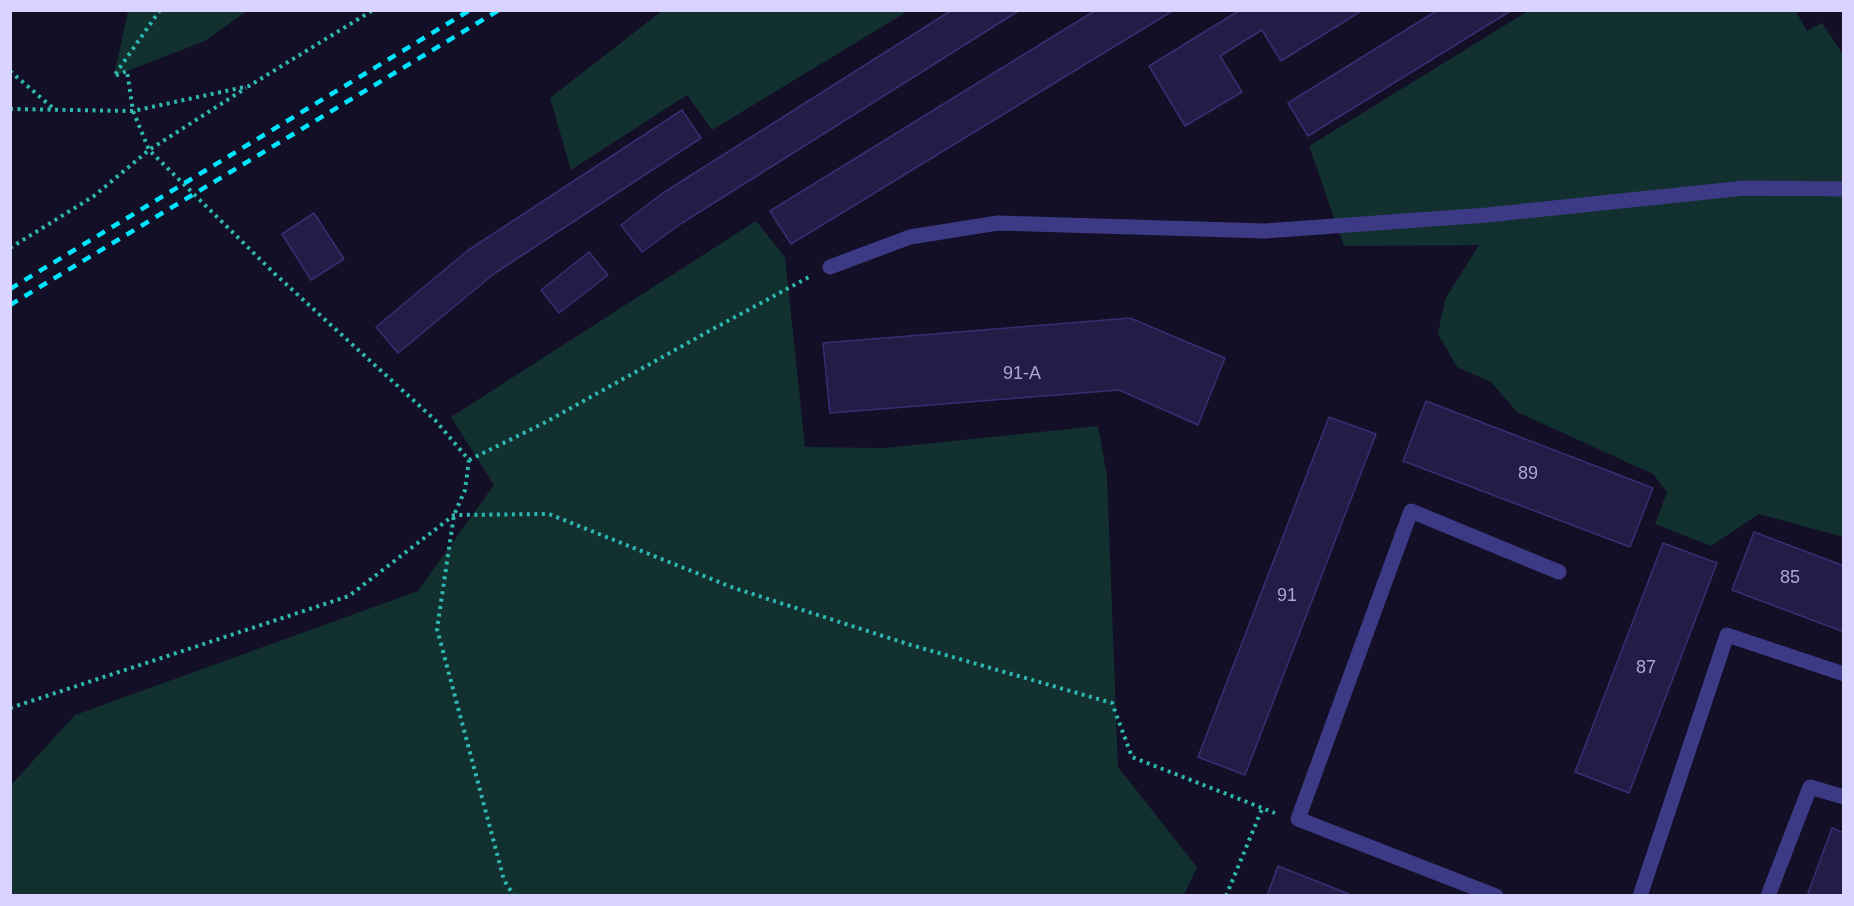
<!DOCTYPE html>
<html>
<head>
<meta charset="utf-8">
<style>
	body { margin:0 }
	#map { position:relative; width:1854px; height:906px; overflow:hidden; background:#130f26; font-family:Helvetica,sans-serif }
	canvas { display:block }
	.frame { position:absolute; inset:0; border:12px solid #d9d4ff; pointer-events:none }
</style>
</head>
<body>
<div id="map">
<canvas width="1854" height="906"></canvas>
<div class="frame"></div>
</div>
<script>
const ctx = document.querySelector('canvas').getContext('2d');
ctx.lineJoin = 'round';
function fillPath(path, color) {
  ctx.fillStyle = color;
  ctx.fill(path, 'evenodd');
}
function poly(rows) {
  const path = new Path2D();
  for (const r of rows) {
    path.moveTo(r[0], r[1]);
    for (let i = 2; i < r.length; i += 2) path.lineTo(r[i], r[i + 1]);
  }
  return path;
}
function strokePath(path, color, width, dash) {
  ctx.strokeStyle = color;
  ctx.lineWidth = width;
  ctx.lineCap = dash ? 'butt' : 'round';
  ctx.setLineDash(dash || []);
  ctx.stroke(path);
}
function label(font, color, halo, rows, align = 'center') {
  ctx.font = font + ' Helvetica,sans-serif';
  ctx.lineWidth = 4.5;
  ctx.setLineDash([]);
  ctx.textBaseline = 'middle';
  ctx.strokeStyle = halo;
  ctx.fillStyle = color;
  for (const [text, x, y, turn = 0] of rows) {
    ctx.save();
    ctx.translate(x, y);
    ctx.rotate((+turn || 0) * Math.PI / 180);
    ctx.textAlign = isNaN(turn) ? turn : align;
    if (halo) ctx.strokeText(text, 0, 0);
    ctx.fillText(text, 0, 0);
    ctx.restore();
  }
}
const green = poly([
	[663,10,908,10,908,11,712,130,687,95,571,170,550,98],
	[1795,10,1807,31,1822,23,1844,56,1843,537,1759,514,1711,546,1655,524,1667,492,1653,474,1517,412,1491,382,1457,367,1438,334,1445,299,1479,245,1344,246,1309,146,1528,11],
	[128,11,128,10,247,11,205,41,114,76],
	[756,221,785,257,805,447,885,448,1098,426,1107,476,1118,767,1197,867,1184,895,11,895,11,785,75,715,418,591,494,485,451,417]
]);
const building = poly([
	[952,10,1020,10,682,223,642,252,621,225,663,193,952,10],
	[1096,10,1174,10,791,244,770,211,1096,10],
	[1240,10,1363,10,1281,61,1262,30,1220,56,1242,92,1185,126,1149,66,1240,10],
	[1438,10,1512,10,1308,136,1288,103,1438,10],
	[682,110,701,138,495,273,398,353,376,327,467,251,682,110],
	[314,213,344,259,311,280,282,234,314,213],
	[589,252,608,275,559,313,541,290,589,252],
	[1130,318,1225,358,1198,425,1119,390,830,413,823,343,1130,318],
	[1426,401,1653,488,1630,547,1403,461,1426,401],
	[1329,417,1376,434,1245,775,1198,757,1329,417],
	[1754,532,1844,566,1844,632,1732,590,1754,532],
	[1663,543,1717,563,1629,793,1575,772,1663,543],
	[1832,828,1844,833,1844,896,1807,896,1832,828],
	[1278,866,1354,896,1267,896,1278,866]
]);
const path = poly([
	[160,10,114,76,127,71,133,111,149,150,275,274,435,420,469,460,465,490,454,515,437,629,504,880,514,896],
	[10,71,54,109],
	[10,109,133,111,249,86,373,10],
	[10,248,94,196,149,150,246,88],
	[469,460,544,423,711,330,809,277],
	[10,708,349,596,454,515,549,514,734,588,911,645,1112,703,1132,757,1275,813],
	[1226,896,1262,809]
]);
const service = poly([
	[830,267,910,237,998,223,1265,231,1487,215,1745,188,1844,189],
	[1496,896,1298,819,1411,511,1559,572],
	[1640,896,1727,635,1844,674],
	[1768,896,1810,787,1844,797]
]);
const rail = poly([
	[10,289,470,10],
	[10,305,499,10]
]);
const numberNames = [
	["91-А",1022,374],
	["89",1528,474],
	["85",1790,578],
	["91",1287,596],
	["87",1646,668]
];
fillPath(green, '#12302f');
fillPath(building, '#241b47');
strokePath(building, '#3b2d73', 1.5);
strokePath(path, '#2fb8b0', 4, [3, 4.5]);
strokePath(service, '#3d3a85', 15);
strokePath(rail, '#00e5ff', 4.5, [9, 8]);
label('18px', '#aca6d1', null, numberNames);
</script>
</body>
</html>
